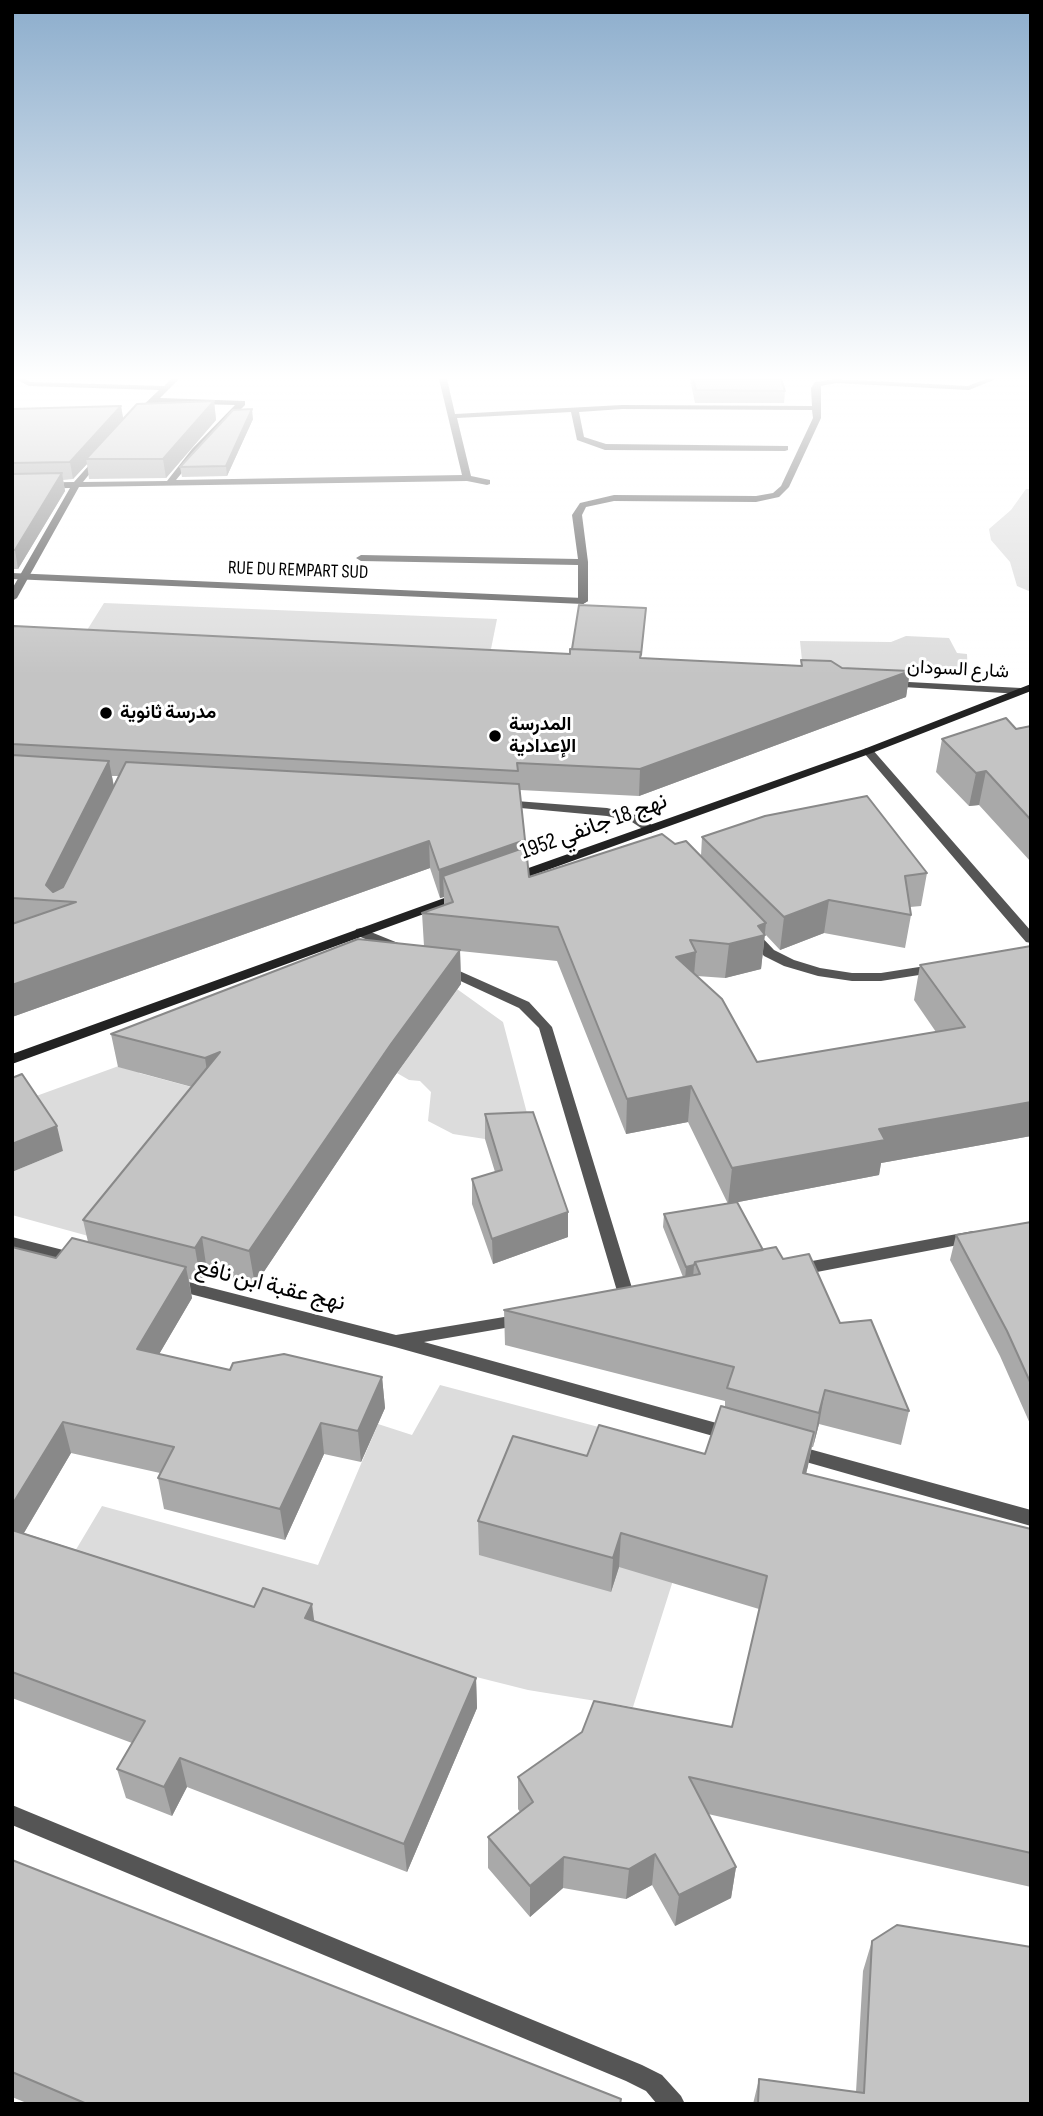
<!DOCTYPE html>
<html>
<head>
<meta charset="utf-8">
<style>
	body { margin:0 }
	#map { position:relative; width:1043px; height:2116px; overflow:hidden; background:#fff; font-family:"Sofia Sans Condensed",sans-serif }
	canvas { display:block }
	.frame { position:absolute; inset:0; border:14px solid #000; pointer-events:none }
</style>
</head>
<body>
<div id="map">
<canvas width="1043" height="2116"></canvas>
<div class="frame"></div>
</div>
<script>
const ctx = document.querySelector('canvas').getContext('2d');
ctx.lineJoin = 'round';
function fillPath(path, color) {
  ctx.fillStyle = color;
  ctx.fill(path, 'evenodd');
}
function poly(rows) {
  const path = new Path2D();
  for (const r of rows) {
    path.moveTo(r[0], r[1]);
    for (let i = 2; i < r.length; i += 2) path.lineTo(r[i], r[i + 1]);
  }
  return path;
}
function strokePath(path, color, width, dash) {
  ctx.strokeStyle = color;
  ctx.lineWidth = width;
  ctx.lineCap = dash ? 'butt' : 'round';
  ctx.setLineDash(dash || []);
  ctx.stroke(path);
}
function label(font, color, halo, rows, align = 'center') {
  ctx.font = font + ' "Sofia Sans Condensed",Vazirmatn,sans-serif';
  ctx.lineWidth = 6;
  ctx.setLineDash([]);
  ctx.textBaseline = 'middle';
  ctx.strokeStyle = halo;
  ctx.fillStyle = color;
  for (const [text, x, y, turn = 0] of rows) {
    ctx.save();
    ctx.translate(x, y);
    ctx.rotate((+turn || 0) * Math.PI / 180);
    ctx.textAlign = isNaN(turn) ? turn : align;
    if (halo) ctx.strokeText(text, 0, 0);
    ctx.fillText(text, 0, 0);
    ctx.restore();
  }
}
const green = poly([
	[1026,489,1031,489,1031,592,1017,586,1010,562,991,540,989,529,1011,510],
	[104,603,497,619,490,654,84,635],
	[906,636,949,638,957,653,967,654,968,676,803,670,800,641,891,642],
	[457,989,503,1022,533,1136,485,1139,453,1134,428,1121,431,1092,420,1081,409,1080,397,1073],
	[138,1059,139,1073,195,1088,103,1240,12,1215,12,1172,63,1151,28,1099],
	[440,1385,712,1457,633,1707,528,1690,62,1573,102,1506,318,1565,378,1424,412,1435]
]);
const lane = poly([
	[12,573,583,598,588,601,583,604,12,579,12,573],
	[868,748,872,749,1031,931,1031,943,1026,942,864,753,864,749,868,748],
	[751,930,756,931,774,950,794,960,820,968,852,973,881,973,938,964,945,968,938,972,881,981,852,981,818,976,784,966,764,956,745,934,751,930]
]);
const street = poly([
	[15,379,25,379,30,382,164,386,171,379,179,379,160,398,245,401,245,405,198,453,176,480,462,475,439,379,447,379,455,414,622,405,812,406,811,388,815,382,835,379,968,386,986,379,996,379,969,390,836,383,821,386,821,418,789,487,779,497,756,502,614,501,586,507,582,515,588,562,588,601,583,604,578,601,578,565,361,561,356,558,361,555,578,559,572,515,580,503,614,495,756,496,773,493,781,486,813,418,812,410,622,409,579,412,584,437,606,444,788,446,788,450,785,451,605,450,577,440,571,412,457,418,471,476,490,480,490,484,487,485,467,481,79,487,17,598,12,601,12,589,70,488,12,489,12,483,74,482,99,454,103,457,83,482,167,481,192,449,235,405,155,403,137,418,134,418,134,414,159,390,29,386,15,379],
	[890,681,1021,688,1026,691,1021,694,886,686,885,684,890,681],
	[503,800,607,808,640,816,657,829,651,833,647,832,632,822,607,816,499,806,499,802,503,800],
	[361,928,403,945,404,948,403,951,393,951,356,935,355,932,356,929,361,928],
	[446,965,529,1002,552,1027,636,1301,634,1305,628,1307,622,1305,620,1301,539,1028,519,1008,441,972,439,969,446,965],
	[973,1231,979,1233,981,1237,979,1241,796,1276,790,1274,788,1270,790,1266,796,1264,973,1231],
	[12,1237,75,1253,81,1255,83,1259,81,1263,75,1265,12,1249,12,1237],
	[173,1278,396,1335,522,1314,528,1316,530,1320,528,1324,424,1342,731,1427,737,1429,740,1434,737,1439,731,1441,395,1347,167,1288,165,1284,167,1280,173,1278],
	[791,1444,1031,1510,1031,1526,785,1456,782,1451,785,1446,791,1444],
	[12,1805,642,2065,662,2075,681,2096,685,2104,657,2104,646,2091,626,2081,12,1825,12,1805]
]);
const secondary = poly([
	[1031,684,1031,691,872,753,514,882,510,883,504,879,506,876,864,749,1031,684],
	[461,892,465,893,467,896,465,899,12,1064,12,1054,461,892]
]);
const wall = poly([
	[690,379,781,379,785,391,784,403,695,403],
	[214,401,216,420,166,478,89,479,87,464,73,479,63,480,65,491,18,569,12,569,12,409,121,406,123,419],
	[253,419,227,476,182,477,180,467],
	[645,619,641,658,801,666,801,660,842,668,910,671,906,697,639,796,520,790,525,847,529,877,675,844,701,856,702,837,927,873,921,906,910,907,911,915,905,948,824,933,780,950,765,934,761,969,725,978,697,976,757,1062,936,1032,914,1000,920,965,1031,946,1031,1136,881,1163,879,1175,733,1203,763,1250,783,1259,840,1323,909,1411,901,1445,819,1424,813,1447,812,1447,806,1474,1031,1529,1031,1887,708,1814,736,1867,731,1898,675,1926,652,1885,626,1899,563,1888,530,1917,488,1868,488,1837,520,1812,518,1809,518,1777,732,1727,759,1609,619,1567,611,1592,479,1555,478,1521,587,1456,705,1454,725,1407,725,1401,505,1345,504,1310,683,1277,663,1227,664,1214,728,1204,688,1122,626,1134,557,961,460,951,461,984,394,1077,255,1285,207,1271,201,1283,189,1279,192,1298,159,1354,230,1370,382,1377,385,1408,361,1462,324,1454,285,1540,164,1509,158,1478,160,1473,71,1453,24,1533,254,1607,314,1621,476,1678,477,1708,407,1872,187,1787,172,1816,126,1798,117,1769,132,1743,12,1698,12,1247,56,1258,88,1242,83,1220,192,1087,118,1067,111,1034,424,946,422,913,444,905,444,897,440,898,430,868,12,1017,12,628,570,654,572,649],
	[112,776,119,776,114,786],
	[1031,726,1031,862,979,805,969,806,936,772,942,739],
	[485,1114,568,1212,568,1237,493,1264,472,1204,472,1179,495,1172,485,1139],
	[1031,1222,1031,1426,1000,1356,950,1260,956,1235],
	[12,1860,621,2099,621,2104,29,2104,12,2097],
	[872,1941,1031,2104,753,2104,759,2079,856,2092,863,1971]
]);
const shadedWall = poly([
	[214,401,216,420,166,478,163,459],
	[121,406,124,423,86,459,87,464,73,479,70,462],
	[252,409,253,419,227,476,226,466],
	[62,473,65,491,18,569,15,550],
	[910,671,906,697,639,796,640,769],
	[109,761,114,788,58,901,46,885],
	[986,771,979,805,969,806,976,773],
	[525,840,525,868,443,876,444,897,440,898,439,870],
	[429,841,430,868,12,1017,12,985],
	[829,900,824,933,780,950,784,917],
	[766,923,761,969,725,978,729,944,758,926],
	[460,950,461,984,394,1077,255,1285,249,1251,391,1044],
	[696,952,693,987,676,957],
	[220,1052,210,1092,205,1058],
	[691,1086,688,1122,626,1134,627,1099],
	[1031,1102,1031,1136,881,1163,879,1175,728,1204,732,1168,879,1129],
	[57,1126,63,1151,12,1172,12,1144],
	[568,1212,568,1237,493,1264,492,1239],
	[202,1237,207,1271,201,1283,195,1248],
	[694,1265,693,1278,685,1280,686,1267],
	[186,1267,192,1298,144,1380,137,1349],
	[382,1377,385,1408,361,1462,358,1431],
	[825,1390,819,1424,813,1447,819,1413],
	[63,1422,71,1453,12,1553,12,1505],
	[321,1423,324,1454,285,1540,280,1509],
	[814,1432,808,1466,797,1507,803,1473],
	[621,1533,619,1567,611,1592,613,1558],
	[312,1604,316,1634,305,1618],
	[476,1678,477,1708,407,1872,404,1844],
	[180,1758,187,1787,172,1816,164,1787],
	[655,1854,652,1885,626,1899,629,1869],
	[564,1857,563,1888,530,1917,530,1886],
	[736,1867,731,1898,675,1926,679,1895]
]);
const building = poly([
	[693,379,781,379,785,391,696,390,693,379],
	[214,401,163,459,86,459,137,404,214,401],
	[121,406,70,462,12,463,12,409,121,406],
	[252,409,226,466,180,467,233,410,252,409],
	[62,473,15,550,12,550,12,474,62,473],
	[579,605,646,608,641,655,641,652,572,649,579,605],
	[14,626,570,654,570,649,641,652,640,658,802,666,801,660,831,661,842,668,910,671,640,769,517,763,518,771,12,744,12,628,14,626],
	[1006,718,1016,729,1031,726,1031,820,986,771,976,773,942,739,1006,718],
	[12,755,109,761,46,885,53,892,63,887,126,762,519,784,525,840,439,870,429,841,12,985,12,924,76,902,12,898,12,755],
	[867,796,927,873,905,876,911,915,829,900,784,917,702,837,765,816,867,796],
	[662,834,675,844,686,841,766,923,758,926,765,935,729,944,690,940,696,952,676,957,722,999,757,1062,965,1027,920,965,1031,946,1031,1102,879,1129,885,1140,732,1168,691,1086,627,1099,558,927,422,913,453,902,443,876,526,847,529,877,662,834],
	[358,939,460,950,391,1044,249,1251,202,1237,195,1248,83,1220,220,1052,205,1058,111,1034,358,939],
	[22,1074,57,1126,12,1144,12,1078,22,1074],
	[533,1112,568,1212,492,1239,472,1179,502,1170,485,1114,533,1112],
	[737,1202,763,1250,695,1262,694,1265,686,1267,664,1214,737,1202],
	[1031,1222,1031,1384,1007,1331,956,1235,1031,1222],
	[72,1238,186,1267,137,1349,230,1370,233,1363,284,1354,382,1377,358,1431,321,1423,280,1509,158,1478,174,1447,63,1422,12,1505,12,1247,56,1258,72,1238],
	[776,1247,783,1259,809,1254,840,1323,871,1320,909,1411,825,1390,819,1413,727,1388,734,1367,504,1310,700,1274,695,1262,776,1247],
	[721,1406,814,1432,803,1473,1031,1529,1031,1853,689,1777,736,1867,679,1895,655,1854,629,1869,564,1857,530,1886,488,1837,533,1802,518,1777,582,1732,594,1701,732,1727,767,1576,621,1533,613,1558,478,1521,513,1436,587,1456,599,1425,705,1454,721,1406],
	[12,1530,254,1607,263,1588,312,1604,305,1618,476,1678,404,1844,180,1758,164,1787,117,1769,145,1721,12,1672,12,1530],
	[12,1860,621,2099,620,2104,87,2104,12,2072,12,1860],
	[897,1925,1031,1947,1031,2104,758,2104,759,2079,864,2093,872,1941,897,1925]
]);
const markers = [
	[106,713,7,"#000"],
	[495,736,7,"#000"]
];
const farStreetnames = [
	["RUE DU REMPART SUD",298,571,2],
	["شارع السودان",958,670,3]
];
const farPoinames = [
	["مدرسة ثانوية",120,713],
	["المدرسة",509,725],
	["الإعدادية",509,747]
];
const streetNames = [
	["نهج 18 جانفي 1952",594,827,-20],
	["نهج عقبة ابن نافع",270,1286,14]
];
fillPath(green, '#dcdcdc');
fillPath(lane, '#555');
fillPath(street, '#555');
fillPath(secondary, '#222');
fillPath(wall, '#a9a9a9');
fillPath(shadedWall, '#898989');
fillPath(building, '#c4c4c4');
strokePath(building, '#898989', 2);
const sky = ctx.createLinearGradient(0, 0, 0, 675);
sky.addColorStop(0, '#8cadcc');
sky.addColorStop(0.56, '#fff');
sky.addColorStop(1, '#ffffff00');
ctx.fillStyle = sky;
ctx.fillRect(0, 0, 1043, 675);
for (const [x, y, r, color] of markers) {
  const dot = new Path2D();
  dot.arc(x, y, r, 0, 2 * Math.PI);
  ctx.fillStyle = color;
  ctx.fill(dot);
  strokePath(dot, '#fff', 2.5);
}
label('19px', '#000', '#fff', farStreetnames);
label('bold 19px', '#000', '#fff', farPoinames, 'left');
label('23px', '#000', '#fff', streetNames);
</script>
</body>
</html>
